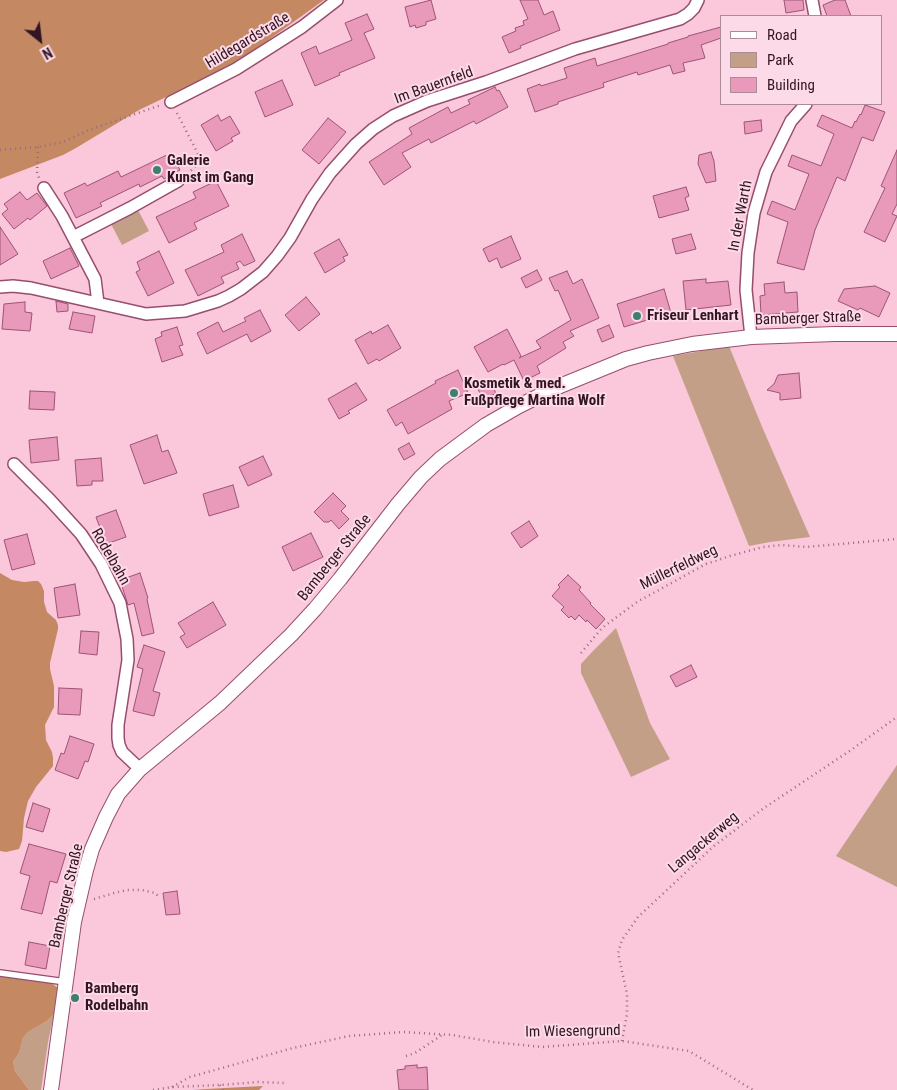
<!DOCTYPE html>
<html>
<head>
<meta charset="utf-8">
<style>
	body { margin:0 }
	#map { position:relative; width:897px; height:1090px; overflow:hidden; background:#fac7db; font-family:"Roboto Condensed",sans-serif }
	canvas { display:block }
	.legend { position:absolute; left:720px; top:15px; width:162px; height:90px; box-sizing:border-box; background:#fcdae7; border:1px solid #ab8b98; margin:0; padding:6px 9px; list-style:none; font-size:15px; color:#321422 }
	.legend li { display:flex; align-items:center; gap:10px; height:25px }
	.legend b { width:25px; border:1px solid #ab8b98 }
	.north { position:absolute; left:15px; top:15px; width:50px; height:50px; -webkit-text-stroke:4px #fcdae7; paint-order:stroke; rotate:151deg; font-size:14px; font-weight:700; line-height:20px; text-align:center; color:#321422 }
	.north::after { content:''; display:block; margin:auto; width:18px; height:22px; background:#321422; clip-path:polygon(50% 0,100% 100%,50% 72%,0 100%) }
</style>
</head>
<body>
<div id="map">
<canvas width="897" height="1090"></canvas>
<ul class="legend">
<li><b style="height:6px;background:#fff"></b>Road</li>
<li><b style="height:14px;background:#c49f88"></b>Park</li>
<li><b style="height:14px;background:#e999ba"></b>Building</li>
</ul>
<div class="north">N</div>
</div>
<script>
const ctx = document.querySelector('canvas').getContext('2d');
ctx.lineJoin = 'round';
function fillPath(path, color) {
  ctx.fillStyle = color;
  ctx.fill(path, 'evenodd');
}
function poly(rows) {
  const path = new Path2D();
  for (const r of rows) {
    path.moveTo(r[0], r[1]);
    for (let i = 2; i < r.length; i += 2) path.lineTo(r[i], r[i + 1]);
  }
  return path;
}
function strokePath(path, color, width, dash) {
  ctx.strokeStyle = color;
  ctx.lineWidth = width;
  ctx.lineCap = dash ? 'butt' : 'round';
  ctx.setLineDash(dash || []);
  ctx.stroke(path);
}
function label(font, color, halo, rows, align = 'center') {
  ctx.font = font + ' "Roboto Condensed",sans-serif';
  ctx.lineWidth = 4;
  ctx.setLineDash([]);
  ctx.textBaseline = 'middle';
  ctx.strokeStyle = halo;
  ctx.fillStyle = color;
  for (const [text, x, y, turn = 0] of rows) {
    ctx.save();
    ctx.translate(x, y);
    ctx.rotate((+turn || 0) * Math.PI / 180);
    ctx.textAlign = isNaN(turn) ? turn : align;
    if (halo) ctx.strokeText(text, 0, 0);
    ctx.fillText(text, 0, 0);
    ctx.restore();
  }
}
const green = poly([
	[138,210,149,231,122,245,111,224],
	[729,346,763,429,810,537,770,542,749,546,673,356],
	[616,628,650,723,670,759,631,777,581,673,581,664,592,652],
	[897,765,897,887,836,856],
	[54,1014,48,1042,41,1090,29,1090,15,1071,13,1062,19,1053,23,1038,28,1032,47,1021]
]);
const forest = poly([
	[0,0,324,0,235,64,139,110,76,148,63,155,0,179],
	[0,573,12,580,24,582,34,581,38,581,41,584,44,591,44,602,47,612,56,620,58,625,58,629,50,663,50,669,54,686,54,707,45,725,46,740,52,752,53,758,53,766,36,787,28,801,24,818,22,841,19,849,6,852,0,851],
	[0,976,51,983,58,988,54,1014,47,1021,28,1032,23,1038,19,1053,13,1062,15,1071,29,1090,0,1090],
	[263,1086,259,1090,192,1090,206,1089]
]);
const building = poly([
	[431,0,436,19,426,22,426,25,416,28,415,25,410,27,405,7,431,0],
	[520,0,538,0,544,15,553,11,560,30,520,46,521,48,509,53,502,37,516,31,515,28,524,25,523,21,528,19,520,0],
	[784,0,803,0,804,10,786,13,784,0],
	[835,0,845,0,851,16,827,16,823,5,835,0],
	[367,14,374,29,364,33,375,58,339,73,340,75,315,86,301,53,316,46,319,54,352,40,345,23,367,14],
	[721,27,721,38,701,45,705,58,683,63,685,71,673,74,670,65,638,75,637,72,603,83,604,87,558,102,558,104,535,112,527,89,540,84,541,86,567,78,564,68,595,58,597,66,668,44,668,43,688,37,688,36,721,27],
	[282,80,293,105,265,117,255,92,282,80],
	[495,87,497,91,499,90,508,107,476,124,474,121,431,143,429,139,402,153,411,167,384,185,369,162,412,134,409,128,448,107,451,113,470,104,468,100,495,87],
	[865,105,885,112,873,141,862,137,845,181,837,177,815,230,804,270,777,263,788,222,767,214,772,201,795,210,809,174,788,166,792,155,821,166,834,134,817,126,822,115,852,128,855,121,856,122,860,114,861,115,865,105],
	[218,115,221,121,230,116,240,133,231,138,233,141,216,151,201,125,218,115],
	[328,118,346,132,319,164,302,150,328,118],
	[761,120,762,131,745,134,744,122,761,120],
	[897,150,897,204,892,214,897,216,885,242,864,232,885,188,881,186,897,150],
	[711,152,714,161,716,181,706,183,698,164,699,155,711,152],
	[171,153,180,170,164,179,162,176,140,187,139,184,100,203,102,206,76,218,64,193,85,183,87,186,118,171,121,177,171,153],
	[216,181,229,206,194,223,197,229,169,243,156,217,196,198,193,192,216,181],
	[686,187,689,196,685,198,689,210,659,218,653,196,686,187],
	[20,192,27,200,37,193,47,206,30,220,28,218,14,229,2,214,8,209,4,204,20,192],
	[0,227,18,254,0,265,0,227],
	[242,234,255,261,244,266,240,261,236,263,239,269,221,277,224,283,198,296,185,270,224,252,221,245,242,234],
	[691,234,696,249,676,254,672,239,691,234],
	[511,236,521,259,501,268,497,258,489,262,483,249,511,236],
	[339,239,348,255,343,257,345,261,325,273,314,253,339,239],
	[70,248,79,266,51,279,43,261,70,248],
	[159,251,174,283,148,296,136,272,140,270,137,262,159,251],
	[537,270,542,280,526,288,521,278,537,270],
	[567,271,573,284,582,279,599,318,570,331,574,336,563,342,566,348,537,366,540,373,524,381,514,360,504,365,503,364,488,372,474,347,507,329,521,356,519,358,541,348,536,341,571,320,558,290,555,291,549,278,567,271],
	[706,279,706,283,728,281,731,305,686,310,683,281,706,279],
	[784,282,785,293,797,292,798,312,761,315,760,296,765,295,764,284,784,282],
	[875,286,890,293,879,317,860,308,858,310,838,301,844,289,875,286],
	[664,289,671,313,624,327,617,304,664,289],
	[306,297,320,314,299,331,285,315,306,297],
	[56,301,68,304,68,311,57,312,56,301],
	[25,302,25,312,32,313,30,331,2,329,4,304,25,302],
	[260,310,271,331,251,342,247,334,207,354,197,333,218,322,223,332,246,321,244,318,260,310],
	[73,312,95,316,92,333,69,329,73,312],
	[388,325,401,348,379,361,377,359,368,364,355,340,371,331,372,334,388,325],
	[609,325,614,337,602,342,597,330,609,325],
	[177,327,183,345,179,346,183,355,162,362,155,339,162,336,161,332,177,327],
	[458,370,468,393,449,401,452,409,408,434,402,422,396,426,387,410,436,383,435,381,458,370],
	[799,373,801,398,780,400,780,393,767,390,774,384,778,375,799,373],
	[488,379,496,393,484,400,476,386,488,379],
	[356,383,367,400,348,411,350,413,339,419,328,399,356,383],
	[30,391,55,392,54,410,29,409,30,391],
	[157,435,162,452,168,450,177,473,144,484,130,445,157,435],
	[57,437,59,460,31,463,29,440,57,437],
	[409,443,415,454,404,460,398,449,409,443],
	[263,456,272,475,248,486,239,467,263,456],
	[101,458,103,481,92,481,92,485,77,486,75,460,101,458],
	[233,485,239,507,209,516,203,494,233,485],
	[333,493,346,506,341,511,349,519,339,529,331,520,329,522,324,522,314,512,333,493],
	[116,510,126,537,106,544,96,517,116,510],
	[529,521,538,536,521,548,511,533,529,521],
	[311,533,323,557,293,571,282,547,311,533],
	[27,534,35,564,12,570,4,540,27,534],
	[140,573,148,598,147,599,154,633,142,636,134,603,128,605,120,580,140,573],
	[568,575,581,587,579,590,591,603,590,604,605,619,596,629,587,620,586,622,579,615,575,620,571,616,569,618,561,610,564,607,552,596,560,587,558,585,568,575],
	[75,584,80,615,58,618,54,588,75,584],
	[213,602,226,625,187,648,180,637,185,634,178,623,213,602],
	[81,631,99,632,97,655,79,653,81,631],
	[144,645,165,652,153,691,160,693,154,716,133,711,143,669,137,667,144,645],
	[691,665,697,677,676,687,670,676,691,665],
	[59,688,82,689,80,715,58,714,59,688],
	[70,736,94,744,88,762,85,761,78,779,55,770,61,753,64,754,70,736],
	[33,803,50,809,43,832,26,827,33,803],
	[29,844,66,854,57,883,50,881,42,914,21,909,30,876,20,873,29,844],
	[177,891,180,914,166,915,163,893,177,891],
	[29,942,50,946,46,969,25,965,29,942],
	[417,1065,417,1068,427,1067,428,1090,399,1090,397,1070,405,1069,405,1066,417,1065]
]);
const path = poly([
	[177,113,199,156,199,162,187,175],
	[38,147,37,172,39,178],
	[0,150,38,147,63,142,89,130,161,105],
	[581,653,602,628,637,602,706,564,730,556,763,547,781,545,806,547,897,539],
	[94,899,114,893,127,890,142,890,155,893,159,897],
	[622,1041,627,1014,627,994,618,953,622,940,638,917,714,846,764,808,851,750,897,717],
	[406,1056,415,1053,442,1035],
	[220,1085,223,1090],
	[172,1087,190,1077,293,1048,349,1036,403,1032,452,1035,493,1042,542,1047,622,1041,689,1051,753,1090],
	[153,1090,172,1087,220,1085,258,1082,286,1083]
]);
const service = poly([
	[0,973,66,982]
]);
const minor = poly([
	[812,0,815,16],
	[171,102,236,69,302,27,337,0],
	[44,188,62,216,73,237,130,208,178,181],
	[73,237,95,279,98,303],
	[0,287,13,286,31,288,146,314,185,311,218,301,229,296,241,289,263,272,277,256,290,238,312,199,330,173,356,144,373,129,393,116,427,101,486,82,575,49,680,19,688,14,694,8,698,0],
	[751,337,746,290,748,253,754,213,766,172,791,121,806,104],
	[14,464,50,500,81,534,101,564,120,603,127,639,128,660,118,725,118,738,119,745,122,752,140,769]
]);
const tertiary = poly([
	[51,1090,74,922,86,870,92,849,106,817,118,794,140,769,220,703,291,635,315,609,340,579,398,504,421,477,440,459,486,425,519,406,555,388,626,359,648,353,692,344,751,337,835,334,897,334]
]);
const markers = [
	[157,170,5,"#3f7f6d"],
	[637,316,5,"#3f7f6d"],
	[454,393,5,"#3f7f6d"],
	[75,998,5,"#3f7f6d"]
];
const streetNames = [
	["Hildegardstraße",248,41,-31],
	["Im Bauernfeld",434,86,-20],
	["In der Warth",741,216,-79],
	["Bamberger Straße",808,319,-2],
	["Rodelbahn",110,557,60],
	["Bamberger Straße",335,558,-51],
	["Müllerfeldweg",679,568,-26],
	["Langackerweg",704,843,-40],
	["Bamberger Straße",67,896,-77],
	["Im Wiesengrund",573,1032,-1]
];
const poiNames = [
	["Galerie",167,161],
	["Kunst im Gang",167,178],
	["Friseur Lenhart",647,316],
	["Kosmetik & med.",464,384],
	["Fußpflege Martina Wolf",464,401],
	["Bamberg",85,989],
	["Rodelbahn",85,1006]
];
fillPath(green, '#c49f88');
fillPath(forest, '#c48963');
fillPath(building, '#e999ba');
strokePath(building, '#9d5475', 1);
strokePath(service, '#974e6e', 8);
strokePath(minor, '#974e6e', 14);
strokePath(tertiary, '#974e6e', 16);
strokePath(path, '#946c7d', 2.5, [1, 4]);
strokePath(service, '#fff', 5.5);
strokePath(minor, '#fff', 11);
strokePath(tertiary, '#fff', 14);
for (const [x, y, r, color] of markers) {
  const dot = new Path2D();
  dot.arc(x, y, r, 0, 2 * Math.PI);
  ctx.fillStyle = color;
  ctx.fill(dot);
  strokePath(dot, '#fcdae7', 2);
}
label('15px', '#321422', '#fcdae7', streetNames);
label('bold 15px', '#321422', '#fcdae7', poiNames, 'left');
</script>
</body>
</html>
